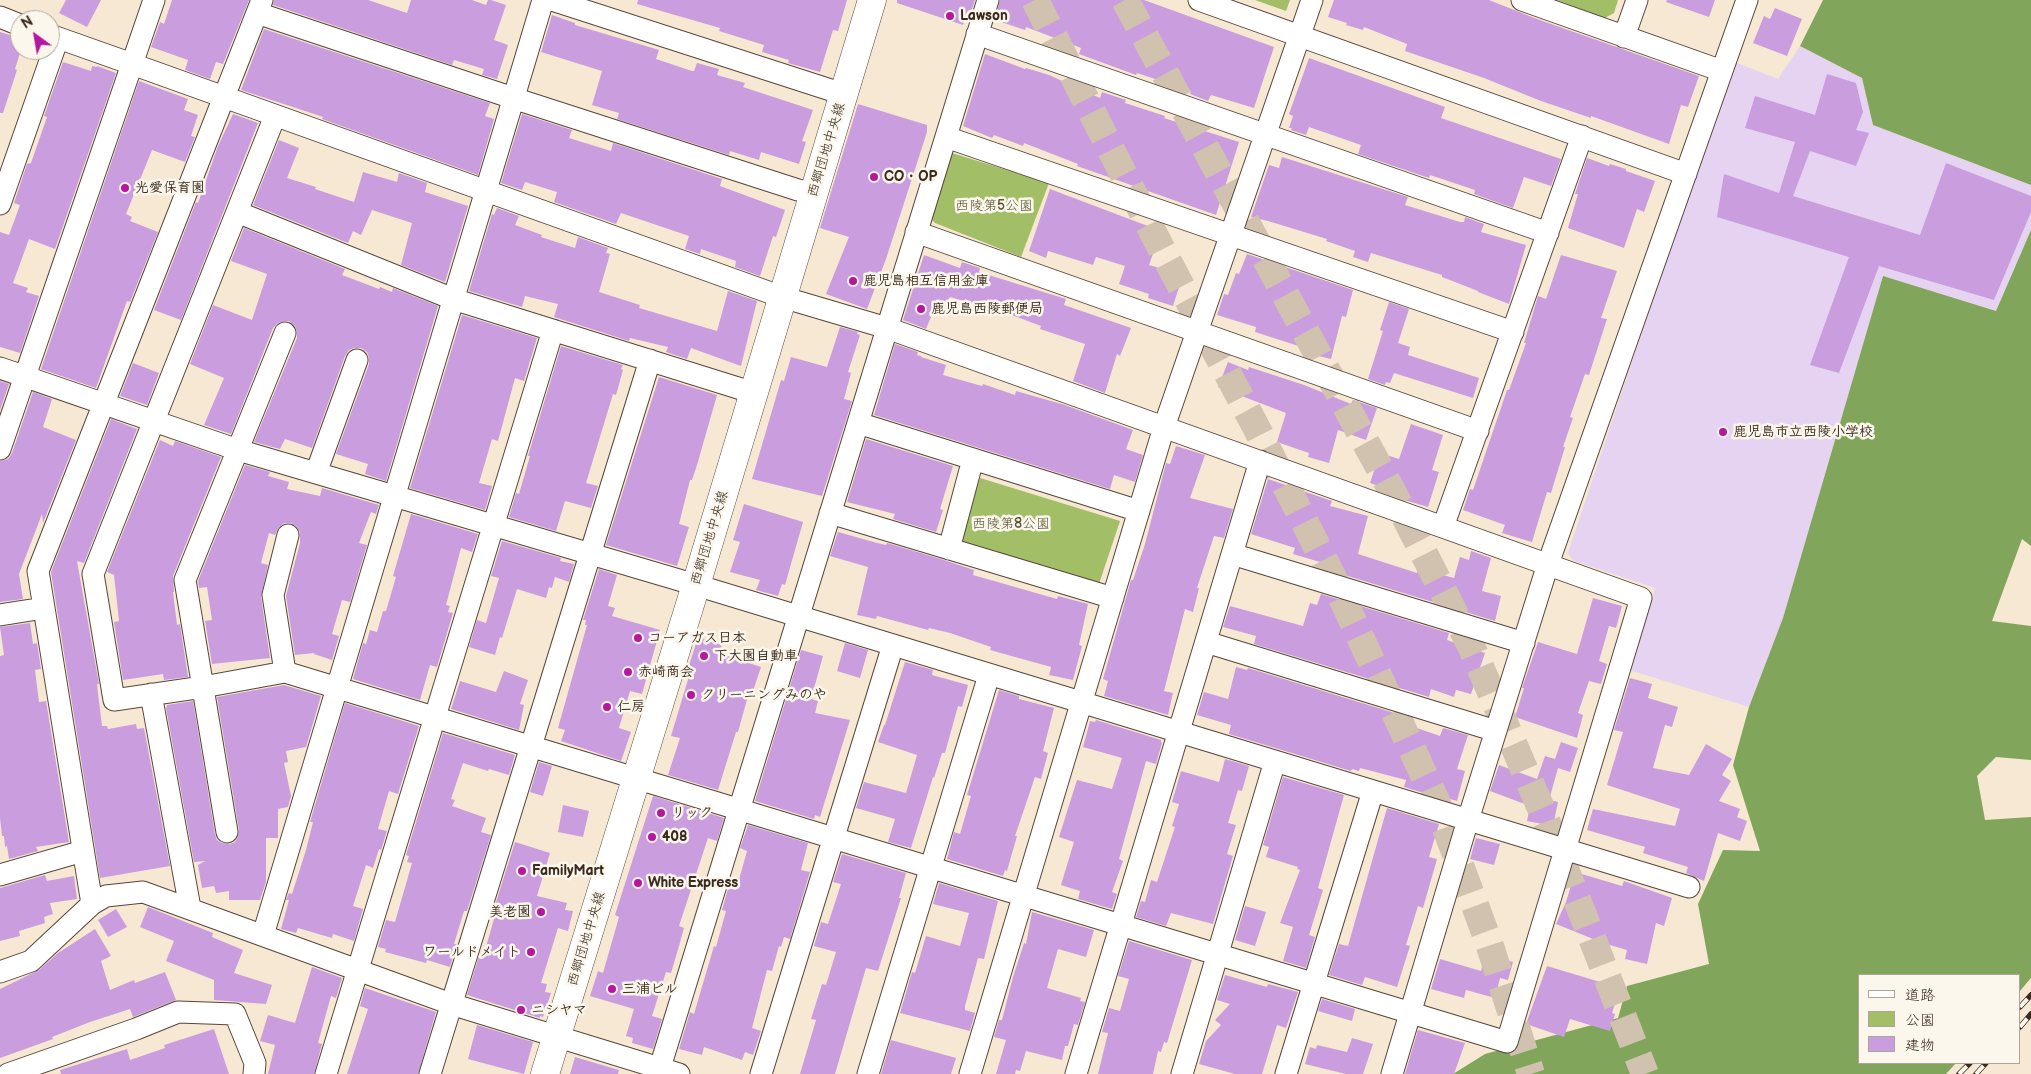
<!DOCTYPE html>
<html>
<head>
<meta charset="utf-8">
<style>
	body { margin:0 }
	#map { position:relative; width:2031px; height:1074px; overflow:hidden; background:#f7e8d3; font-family:"Balsamiq Sans","Klee One",sans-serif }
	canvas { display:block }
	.legend { position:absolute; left:1858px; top:974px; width:162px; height:90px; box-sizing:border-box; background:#fbf7ec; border:1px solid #aea59a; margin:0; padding:6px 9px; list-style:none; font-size:15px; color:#3b2a1e }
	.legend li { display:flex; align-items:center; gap:10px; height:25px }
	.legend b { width:25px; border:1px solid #aea59a }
	.north { position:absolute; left:10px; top:10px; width:50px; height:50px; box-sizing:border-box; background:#fbf7ec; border:1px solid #aea59a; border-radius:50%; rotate:328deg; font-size:14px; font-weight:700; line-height:20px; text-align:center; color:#3b2a1e }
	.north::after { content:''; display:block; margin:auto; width:18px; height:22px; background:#b5179e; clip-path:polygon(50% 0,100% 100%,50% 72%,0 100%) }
</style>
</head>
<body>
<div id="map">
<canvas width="2031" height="1074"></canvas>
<ul class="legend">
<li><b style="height:6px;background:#fff"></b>道路</li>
<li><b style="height:14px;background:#a2be66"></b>公園</li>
<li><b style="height:14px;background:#ca9ddf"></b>建物</li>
</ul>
<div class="north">N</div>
</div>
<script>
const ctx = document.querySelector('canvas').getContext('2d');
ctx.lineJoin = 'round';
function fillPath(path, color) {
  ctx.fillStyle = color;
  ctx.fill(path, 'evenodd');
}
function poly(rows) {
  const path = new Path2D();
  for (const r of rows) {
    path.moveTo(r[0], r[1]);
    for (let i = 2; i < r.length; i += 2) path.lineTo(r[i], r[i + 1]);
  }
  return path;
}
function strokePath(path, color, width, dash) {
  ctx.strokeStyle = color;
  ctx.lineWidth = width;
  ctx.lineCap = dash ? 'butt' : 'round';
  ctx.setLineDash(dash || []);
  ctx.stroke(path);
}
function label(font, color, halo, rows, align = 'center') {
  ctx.font = font + ' "Balsamiq Sans","Klee One",sans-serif';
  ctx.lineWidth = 5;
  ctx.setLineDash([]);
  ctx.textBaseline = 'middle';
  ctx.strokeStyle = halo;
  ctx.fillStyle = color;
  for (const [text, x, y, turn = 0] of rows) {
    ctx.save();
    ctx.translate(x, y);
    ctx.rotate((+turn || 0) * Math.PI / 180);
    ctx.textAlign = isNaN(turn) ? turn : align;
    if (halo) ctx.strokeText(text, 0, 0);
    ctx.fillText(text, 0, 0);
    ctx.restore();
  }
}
const built = poly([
	[1800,46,1862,78,1873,125,2031,185,2031,230,1996,311,1883,276,1783,618,1749,707,1629,670,1655,588,1574,561,1568,553,1732,61,1778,79]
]);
const green = poly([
	[1255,0,1290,0,1286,11],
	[1557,0,1618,0,1614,13,1605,18],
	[952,153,1049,183,1021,257,935,223,930,218],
	[980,478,1120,521,1098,587,959,545]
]);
const forest = poly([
	[1823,0,2031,0,2031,185,1873,125,1862,78,1800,46],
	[2031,230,2031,546,2022,539,1992,621,2031,626,2031,760,1996,757,1977,776,1985,820,2031,817,2031,978,2020,991,2020,975,1860,975,1860,1063,1956,1063,1946,1074,1453,1074,1485,1054,1618,1018,1627,986,1709,964,1698,904,1723,850,1760,851,1733,765,1749,707,1783,618,1883,276,1996,311]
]);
const building = poly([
	[66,0,101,0,87,27,59,13],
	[172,0,249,0,223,64,216,62,210,79,185,70,188,60,151,47,160,22,164,24],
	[274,0,368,0,407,13,411,0,472,0,486,5,488,0,491,0,506,5,494,40,508,45,497,79,482,75,484,69,454,60,452,65,273,5],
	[638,0,847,0,838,31,833,30,820,72,788,63,789,60,762,52,764,45,719,31,720,28,637,4],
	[897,0,975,0,971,12,968,11,963,25,897,3],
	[1000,0,1144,0,1274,47,1254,108,1211,95,1208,101,1190,94,1191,91,1137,73,1136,75,1079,54,1081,48,1026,27,1025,30,995,20],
	[1334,0,1489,0,1537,19,1699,76,1688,107,1681,105,1669,144,1591,116,1591,118,1541,101,1484,78,1405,51,1407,44,1364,27,1363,30,1346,25,1347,23,1328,17],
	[1667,0,1715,0,1709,17,1666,2],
	[1775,8,1802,19,1787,56,1753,43,1764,16,1770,19],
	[552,15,575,23,575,25,659,50,656,59,692,71,694,71,697,63,719,69,717,75,745,83,743,87,813,110,802,141,806,142,799,164,761,152,759,160,730,151,729,155,617,119,619,113,592,105,602,71,541,52],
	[264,29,490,103,485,116,494,119,478,175,322,119,323,117,308,112,241,90],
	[0,32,20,38,21,50,15,69,17,70,3,113,0,113],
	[985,54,1025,69,1026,68,1049,75,1100,98,1102,92,1126,100,1125,103,1165,116,1164,118,1239,142,1216,215,1077,166,1078,164,1024,143,1023,146,994,135,992,138,963,126],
	[1309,58,1445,107,1441,118,1561,159,1551,186,1524,177,1513,208,1474,194,1475,190,1430,175,1429,178,1358,154,1361,145,1309,127,1306,135,1291,130,1292,128,1289,128,1293,116,1289,114],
	[63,62,91,71,92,66,97,67,97,66,116,73,55,249,29,239,13,283,28,288,26,292,39,296,20,353,0,347,0,232,9,235,20,205,14,203,27,164,31,163,47,117,44,116],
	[1827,74,1856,83,1863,112,1856,130,1869,133,1856,166,1810,151,1793,196,1920,235,1946,163,2031,196,2031,212,1994,300,1879,266,1839,373,1810,365,1849,257,1717,217,1724,174,1779,193,1795,142,1745,128,1755,96,1815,115],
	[139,81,188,99,184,110,198,115,191,136,195,137,185,162,152,150,126,214,132,217,130,221,158,232,130,302,127,301,96,388,41,369],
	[858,104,927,125,927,132,886,259,867,309,826,294,849,237,820,228],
	[233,114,258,123,181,320,154,310,196,202,198,203,218,146],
	[522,114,572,130,569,138,611,151,613,143,722,179,720,186,785,210,776,237,773,236,760,276,735,267,736,261,701,249,700,254,685,249,689,236,621,213,616,224,554,202,557,192,525,182,522,190,501,183],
	[279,140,299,148,287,178,316,187,315,189,354,202,363,172,397,182,399,173,427,183,425,192,468,206,445,282,401,265,412,223,372,210,361,235,353,231,348,243,253,205],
	[1282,157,1408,197,1405,205,1460,222,1464,222,1465,217,1484,224,1481,232,1526,245,1509,304,1478,292,1478,291,1442,277,1442,275,1371,253,1368,262,1353,257,1355,251,1326,241,1327,239,1268,221,1251,217,1269,165,1279,168],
	[1587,158,1609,166,1610,164,1626,169,1626,171,1655,181,1644,212,1637,209,1624,248,1568,228,1578,194,1575,194],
	[1050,189,1161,231,1149,265,1183,275,1173,306,1148,298,1149,294,1119,284,1125,266,1096,257,1093,265,1048,251,1046,258,1029,251],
	[497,208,519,216,515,225,542,235,541,237,575,248,578,237,608,248,606,253,610,254,599,292,640,305,639,308,717,331,728,291,757,301,741,366,691,348,687,359,666,352,668,347,630,338,629,341,554,317,558,304,525,296,522,307,469,291,492,214,494,215],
	[244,228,345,269,342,275,379,289,380,287,392,292,393,288,438,306,386,481,365,474,368,464,336,454,369,364,369,358,367,352,361,348,354,348,349,350,345,356,312,448,285,439,280,449,254,442,297,338,297,332,295,326,289,321,284,321,278,323,273,328,231,434,204,425,224,378,190,364,213,305,252,320,267,274,231,261],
	[1247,254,1353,290,1346,317,1342,316,1331,359,1310,354,1311,350,1255,332,1256,327,1217,315,1224,294,1228,295,1236,273,1239,274],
	[924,255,960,268,962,262,980,268,979,272,1066,299,1064,305,1131,328,1120,356,1117,354,1105,393,1073,381,1085,344,1040,329,1041,326,1009,314,950,297,940,313,933,312,926,329,903,320],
	[1561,255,1617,271,1601,318,1607,319,1589,375,1585,374,1570,417,1573,418,1563,447,1565,447,1551,493,1547,492,1532,542,1502,533,1505,525,1463,510,1470,489,1473,490,1507,390,1509,390,1526,343,1524,343,1538,296,1546,299],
	[1389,302,1409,309,1398,343,1410,347,1408,355,1479,378,1473,398,1394,373,1390,383,1386,382,1385,385,1368,379,1383,331,1380,330],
	[462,315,537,338,524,381,515,378,498,441,492,439,479,483,492,486,485,510,410,488],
	[840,327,858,332,857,334,860,335,848,372,851,373,844,399,852,401,822,496,752,479,781,380,784,381,791,357,827,367],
	[895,344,918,352,917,355,921,356,921,357,946,365,943,375,982,386,983,384,1015,395,1016,391,1065,405,1133,430,1126,449,1143,455,1135,482,1114,475,1110,489,874,415],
	[561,346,623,365,621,369,623,370,616,395,613,394,586,483,598,486,591,508,565,501,556,531,509,517,516,493,519,494,530,456,528,456],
	[1228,362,1248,370,1249,367,1304,385,1351,404,1353,400,1377,408,1366,440,1338,430,1329,463,1308,457,1309,453,1277,442,1286,413,1218,387],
	[133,363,159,373,147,405,120,396],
	[659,377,717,395,697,465,692,480,690,480,679,524,689,527,677,566,606,545],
	[0,381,9,384,0,410],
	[33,392,52,399,43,427,76,440,43,523,42,514,19,574,23,599,0,602,0,461,8,459,12,453],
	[111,419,137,429,84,563,77,561,99,684,97,684,98,693,102,726,107,726,108,729,136,724,137,729,144,728,170,866,100,878,51,572],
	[1411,424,1443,435,1432,470,1439,472,1428,507,1404,500,1406,495,1370,483,1380,453,1399,459],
	[866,439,953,466,940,509,943,510,936,532,893,519,895,514,847,502],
	[160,440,173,446,175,441,221,457,173,576,174,592,173,592,177,625,180,624,188,677,164,680,163,674,123,680,114,622,119,621,114,575,107,572],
	[1176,446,1205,455,1190,498,1233,509,1224,538,1214,536,1197,588,1199,588,1193,612,1185,609,1164,691,1173,693,1168,715,1104,696,1108,681,1103,679,1131,580,1133,580,1145,544,1166,463,1170,464],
	[245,465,270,472,268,476,289,482,287,489,320,496,322,488,379,505,376,514,371,512,359,543,367,545,350,602,342,600,332,634,339,636,332,660,314,654,314,653,295,655,286,596,300,543,300,532,296,526,291,523,285,523,279,527,275,535,269,533,261,563,268,565,261,597,270,658,212,664,205,621,212,620,207,587,199,588,198,581],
	[1268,479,1332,501,1330,506,1368,516,1358,554,1417,573,1418,568,1454,578,1460,557,1469,560,1471,551,1491,558,1482,591,1501,596,1495,621,1328,570,1330,565,1293,554,1295,548,1251,534],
	[744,504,803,522,785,585,782,584,778,596,756,590,760,580,730,572,740,542,733,540],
	[411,514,478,534,472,552,461,548,446,605,450,606,448,612,453,613,437,667,430,665,420,700,353,679,363,643,366,644,370,630,377,632,383,611,386,611,396,577,393,576],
	[838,532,877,543,886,545,887,543,941,559,974,570,973,575,1057,599,1058,596,1088,604,1079,645,1082,646,1073,680,1049,675,1051,667,990,650,991,647,950,633,929,628,928,630,877,616,876,619,857,615,868,567,830,556],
	[502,541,561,558,560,561,574,564,569,582,555,577,552,588,549,587,546,598,517,589,502,638,500,637,495,655,469,647,477,620,486,623,499,578,491,576],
	[599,569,617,575,608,606,615,608,612,616,660,630,642,694,630,691,619,728,631,732,621,761,561,741,565,730,558,728,587,625,585,625,586,620,583,620],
	[1321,594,1449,633,1447,640,1485,653,1471,694,1456,690,1454,697,1431,689,1429,697,1254,644,1256,636,1223,627,1230,606,1303,626,1310,603,1317,605],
	[1593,598,1622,606,1616,628,1609,626,1599,661,1607,664,1601,684,1589,681,1578,713,1583,715,1577,738,1515,717,1524,688,1522,688,1538,642,1577,654],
	[30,623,33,644,37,643,41,669,35,670,39,702,46,701,69,842,36,847,38,851,9,859,7,846,5,847,4,836,2,836,0,818,0,656,4,655,0,627],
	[698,637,722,645,719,653,761,667,751,697,748,696,738,732,736,732,718,790,668,775,680,738,671,736,690,673,687,672],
	[845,643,868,650,860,678,837,671],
	[801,650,823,656,811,699,818,701,815,713,850,720,820,817,815,815,814,819,755,801],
	[905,662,933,670,932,675,968,685,962,707,958,706,945,753,942,753,934,778,933,777,911,848,888,842,895,819,856,808,864,782,906,793,917,755,878,742,884,725,885,725],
	[1236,667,1247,670,1248,668,1414,719,1411,726,1440,736,1443,728,1468,735,1457,769,1465,771,1457,801,1447,798,1447,800,1404,787,1406,780,1360,768,1359,771,1352,769,1351,771,1229,734,1231,725,1197,715,1204,692,1228,699],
	[504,671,528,680,520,704,524,705,519,730,451,709,460,681,496,692],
	[1630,678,1652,684,1648,698,1678,707,1672,727,1665,725,1653,768,1689,775,1706,744,1732,759,1722,775,1731,781,1719,801,1740,809,1737,817,1747,821,1740,841,1718,833,1704,881,1686,873,1688,867,1643,853,1645,847,1587,830,1593,809,1675,826,1680,809,1607,785,1623,732,1614,730],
	[284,685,321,696,306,747,286,751,288,762,284,763,291,796,288,807,278,809,278,838,266,838,266,882,260,900,229,900,229,891,216,893,214,886,202,888,198,865,205,861,194,862,166,708,167,705,193,701,215,834,217,840,222,843,230,844,235,842,238,837,239,830,217,697],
	[999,690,1019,696,1019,699,1054,708,1043,751,1048,753,1041,779,1035,777,1015,836,1017,836,1007,871,1005,870,1003,876,947,859,954,832,960,834,971,796,967,795],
	[345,703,419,726,398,794,389,791,378,829,387,831,381,850,379,849,373,868,366,865,353,906,363,909,354,941,333,934,332,938,298,928,296,933,281,929,289,900,286,900,289,893,292,894,306,850,313,822,310,822],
	[1096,720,1161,740,1161,742,1162,743,1156,764,1146,761,1119,859,1123,861,1112,892,1117,894,1112,909,1078,899,1080,891,1061,885,1074,842,1059,837,1077,780,1112,789,1122,758,1083,747,1090,721,1095,722],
	[443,733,515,755,509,775,489,769,488,771,463,763,451,799,455,800,452,806,486,818,481,832,491,835,467,911,464,911,454,944,457,944,450,967,427,960,426,963,385,952,386,949,378,947,386,920,395,922,412,863,407,862,409,856,406,855],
	[1561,742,1578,748,1570,772,1558,768,1549,800,1558,802,1553,826,1527,821,1530,806,1490,791,1499,765,1537,779,1545,756,1555,759],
	[1225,759,1249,766,1242,791,1238,790,1228,823,1236,825,1227,854,1233,856,1213,924,1171,913,1166,926,1136,917,1141,901,1145,902,1151,880,1157,882,1175,827,1172,826,1179,804,1172,802,1181,771,1219,782],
	[539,762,552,766,543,796,530,792],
	[1283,777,1344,795,1318,888,1323,890,1309,935,1315,937,1306,968,1283,961,1293,927,1280,923,1300,870,1297,869,1298,867,1266,857,1269,847,1263,845],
	[653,796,724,818,717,841,708,838,679,926,684,928,679,946,671,973,666,972,652,1016,662,1019,653,1049,632,1043,633,1038,626,1036,634,1009,590,996,598,971,603,973,619,917,615,915],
	[563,805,589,811,583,837,558,832],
	[1387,808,1439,824,1429,857,1437,859,1423,908,1418,906,1406,945,1410,946,1397,987,1365,977,1362,985,1329,975,1339,944,1348,946],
	[748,825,808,843,801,870,810,872,790,939,784,937,781,947,779,946,772,971,767,970,752,1028,761,1031,753,1055,745,1052,742,1060,704,1047,702,1055,679,1049,690,1012,694,1014,714,946,716,947,726,911,722,910,729,885,737,887,747,851,740,848],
	[1476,838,1500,844,1494,865,1470,859],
	[515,842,550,853,537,896,567,903,565,910,573,911,568,931,558,928,541,983,547,984,545,992,551,993,543,1017,540,1016,540,1018,467,995,480,953,484,954,494,919,491,918],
	[842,854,906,873,899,898,901,898,878,971,866,968,835,1074,800,1074,816,1020,811,1019,822,984,826,985,836,952,814,946,821,922,828,924,841,884,833,882],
	[1575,872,1622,886,1624,881,1672,898,1664,926,1656,923,1647,964,1625,959,1627,950,1603,943,1556,924,1566,902],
	[45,875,47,881,74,876,77,899,50,903,53,914,44,917,45,923,19,931,20,936,0,941,0,888],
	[939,883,998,901,984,959,978,958,965,1006,965,1010,975,1013,970,1031,900,1013,912,972,915,973,926,936,960,946,969,913,933,904],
	[1245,906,1266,912,1255,946,1235,940],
	[148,907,213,933,212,937,243,950,234,973,272,985,266,1004,214,1000,214,980,166,961,174,941,140,927],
	[116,909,127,927,108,937,98,920],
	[1032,912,1094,930,1086,957,1058,949,1047,988,1081,998,1080,1001,1085,1002,1078,1025,1074,1024,1068,1046,1065,1046,1062,1060,1026,1051,1020,1071,1016,1070,1015,1074,996,1074,1006,1040,994,1037,999,1020,1002,1020,1013,977,1024,943,1026,944],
	[95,929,111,956,101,961,110,990,134,980,135,983,165,972,176,1000,133,1017,130,1009,90,1022,52,1037,53,1039,0,1058,0,989,39,970,58,953],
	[1129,941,1192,960,1167,1043,1164,1042,1161,1052,1158,1051,1153,1074,1098,1074,1108,1033,1102,1032,1109,1008,1120,1011,1129,979,1118,976],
	[1485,955,1513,962,1508,980,1500,978,1495,998,1466,990,1464,998,1431,989,1440,959,1481,971],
	[1547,966,1620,988,1612,1013,1615,1014,1610,1031,1570,1019,1564,1037,1526,1024],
	[312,967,342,978,336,998,331,996,318,1043,322,1044,314,1074,268,1074,275,1045,260,1041,268,1015,295,1023],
	[1225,975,1267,987,1268,984,1298,992,1286,1028,1277,1025,1262,1074,1235,1074,1199,1064,1206,1041,1221,1025,1215,1020,1230,1004,1217,1000],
	[365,988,436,1012,418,1074,347,1074,368,1009,360,1006],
	[1322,999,1355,1009,1352,1021,1318,1011],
	[477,1025,533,1042,524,1074,468,1059],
	[214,1029,229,1074,61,1074,60,1070,127,1049,130,1060,165,1048,164,1045],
	[1418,1030,1465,1043,1454,1074,1405,1074],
	[1352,1038,1373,1044,1363,1074,1346,1074,1305,1064,1310,1047,1316,1049,1317,1045,1347,1052],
	[891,1040,956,1058,951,1074,881,1074],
	[575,1057,619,1070,618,1074,570,1074]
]);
const highwayTunnel = poly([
	[1035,0,1164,254,1256,427,1331,574,1436,801,1489,943,1531,1074],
	[1125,0,1391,489,1472,648,1546,820,1645,1074]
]);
const street = poly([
	[552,0,843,94],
	[1199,0,1686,174],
	[1522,0,1722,71],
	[257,13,513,98,798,190,814,193],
	[0,17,20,25],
	[977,34,1548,233],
	[50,35,132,64,782,297,887,328,1641,598,1507,1042,285,672,203,687,114,700,93,574,275,116],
	[1624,37,1637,0],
	[946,137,1513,332],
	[0,204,58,38],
	[237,212,453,299,754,393],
	[916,232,1478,431],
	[0,368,238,450,696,585,1689,887],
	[858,423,1139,511],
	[0,449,154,0],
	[316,473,357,360],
	[830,513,1113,598],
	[1443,527,1582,136],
	[949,549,973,459],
	[1232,554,1524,643],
	[0,615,44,608],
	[1206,642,1496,731],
	[285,672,273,595,288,535],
	[151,694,190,908],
	[227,832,185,580,285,333],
	[0,875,83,851],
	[92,904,38,571,262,0],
	[263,935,543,0],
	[0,972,31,961,92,904,106,896,143,892,451,1004,679,1074],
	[8,1074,136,1029,178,1012,235,1014,255,1063,254,1074],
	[326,1074,553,330],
	[430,1074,650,360],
	[658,1074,988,0],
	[761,1074,893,645],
	[868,1074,989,675],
	[970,1074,1164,427,1312,0],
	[1076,1074,1260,461],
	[1182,1074,1275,761],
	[1286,1074,1373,791],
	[1392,1074,1468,820,1548,564,1747,0]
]);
const secondary = poly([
	[545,1074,696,585,872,0]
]);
const rail = poly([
	[2020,1007,2031,995],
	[2020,1027,2031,1014],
	[1959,1074,1970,1063],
	[1976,1074,1986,1063]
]);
const markers = [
	[950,16,5,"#b5179e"],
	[874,177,5,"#b5179e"],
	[125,188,5,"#b5179e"],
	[853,281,5,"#b5179e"],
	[921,309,5,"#b5179e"],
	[1723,432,5,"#b5179e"],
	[638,638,5,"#b5179e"],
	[704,656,5,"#b5179e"],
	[628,672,5,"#b5179e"],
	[691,695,5,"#b5179e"],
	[607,707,5,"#b5179e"],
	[661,813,5,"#b5179e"],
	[652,837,5,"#b5179e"],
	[522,871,5,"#b5179e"],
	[638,883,5,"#b5179e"],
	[541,912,5,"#b5179e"],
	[531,952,5,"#b5179e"],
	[612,989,5,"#b5179e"],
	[521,1010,5,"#b5179e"]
];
const poiNames = [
	["Lawson",960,16],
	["CO・OP",884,177],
	["光愛保育園",135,188],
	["鹿児島相互信用金庫",863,281],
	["鹿児島西陵郵便局",931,309],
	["鹿児島市立西陵小学校",1733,432],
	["コーアガス日本",648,638],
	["下大園自動車",714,656],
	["赤崎商会",638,672],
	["クリーニングみのや",701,695],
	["仁房",617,707],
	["リック",671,813],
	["408",662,837],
	["FamilyMart",532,871],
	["White Express",648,883],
	["美老園",531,912,"right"],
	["ワールドメイト",521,952,"right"],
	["三浦ビル",622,989],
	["ニシヤマ",531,1010]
];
const streetNames = [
	["西郷団地中央線",827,150,-73],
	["西郷団地中央線",710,538,-73],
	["西郷団地中央線",587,939,-73]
];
const parkNames = [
	["西陵第5公園",994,206],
	["西陵第8公園",1011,524]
];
fillPath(built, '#e5d3f1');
fillPath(green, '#a2be66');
fillPath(forest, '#81a55b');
fillPath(building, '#ca9ddf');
strokePath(highwayTunnel, '#d1c2af', 28, [28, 14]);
strokePath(street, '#574639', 23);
strokePath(secondary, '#574639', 29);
strokePath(street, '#fff', 21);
strokePath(secondary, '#fff', 28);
strokePath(rail, '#3b2a1e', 5.5);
strokePath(rail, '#fbf7ec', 4, [11]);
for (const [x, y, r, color] of markers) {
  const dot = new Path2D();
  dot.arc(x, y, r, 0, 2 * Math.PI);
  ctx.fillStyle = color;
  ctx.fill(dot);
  strokePath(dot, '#fbf7ec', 2);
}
label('bold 14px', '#3b2a1e', '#fbf7ec', poiNames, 'left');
label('14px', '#3b2a1e', '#fbf7ec', streetNames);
label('14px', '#5a5634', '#fbf7ec', parkNames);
</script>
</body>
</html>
